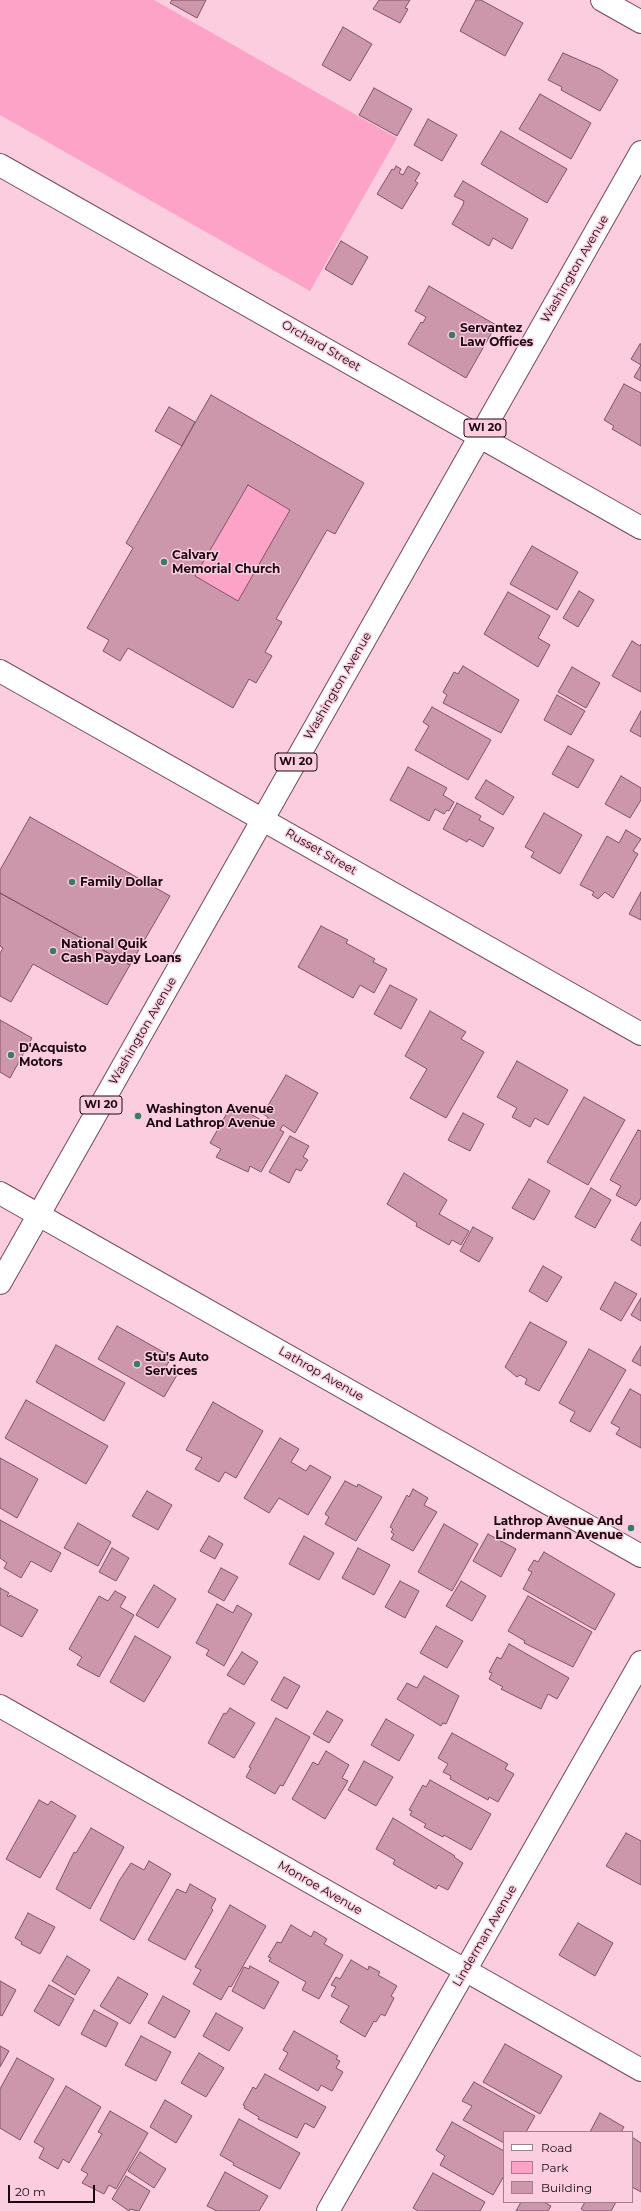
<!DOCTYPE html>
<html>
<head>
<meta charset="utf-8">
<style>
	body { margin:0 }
	#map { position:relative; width:641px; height:2211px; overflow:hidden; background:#fbcdde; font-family:Montserrat,sans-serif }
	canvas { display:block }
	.legend { position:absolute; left:503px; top:2131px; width:130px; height:72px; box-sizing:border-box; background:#fbcdde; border:1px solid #a17e8b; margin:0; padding:5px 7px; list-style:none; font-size:12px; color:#1a080f }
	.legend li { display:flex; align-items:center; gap:8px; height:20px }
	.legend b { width:20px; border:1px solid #a17e8b }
	.scale { position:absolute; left:8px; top:2185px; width:87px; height:18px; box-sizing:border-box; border:2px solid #1a080f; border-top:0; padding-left:5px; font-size:12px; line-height:14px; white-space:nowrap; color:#1a080f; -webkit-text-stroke:3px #fbcdde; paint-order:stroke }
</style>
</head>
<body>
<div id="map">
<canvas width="641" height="2211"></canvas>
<ul class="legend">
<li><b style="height:5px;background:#fff"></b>Road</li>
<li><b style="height:11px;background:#fda3c8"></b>Park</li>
<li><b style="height:11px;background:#cc96ab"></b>Building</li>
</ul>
<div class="scale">20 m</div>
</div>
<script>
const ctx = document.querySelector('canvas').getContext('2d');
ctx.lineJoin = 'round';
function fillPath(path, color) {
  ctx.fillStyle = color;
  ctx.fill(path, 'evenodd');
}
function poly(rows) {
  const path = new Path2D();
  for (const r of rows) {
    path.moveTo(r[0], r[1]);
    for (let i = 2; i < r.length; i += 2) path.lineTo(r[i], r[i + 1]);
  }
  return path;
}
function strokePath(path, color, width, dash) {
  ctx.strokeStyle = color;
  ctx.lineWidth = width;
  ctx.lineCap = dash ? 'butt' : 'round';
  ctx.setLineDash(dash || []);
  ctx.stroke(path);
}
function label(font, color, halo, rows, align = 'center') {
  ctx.font = font + ' Montserrat,sans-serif';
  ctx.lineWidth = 3;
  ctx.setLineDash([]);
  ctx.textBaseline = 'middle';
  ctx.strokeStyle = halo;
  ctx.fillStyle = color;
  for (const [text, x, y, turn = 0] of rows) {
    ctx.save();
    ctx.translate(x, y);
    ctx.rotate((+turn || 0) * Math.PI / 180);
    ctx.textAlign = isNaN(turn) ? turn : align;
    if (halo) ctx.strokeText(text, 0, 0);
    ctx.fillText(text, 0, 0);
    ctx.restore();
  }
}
const green = poly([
	[0,0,154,0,397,138,310,291,0,115],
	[248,485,290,510,238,601,195,576]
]);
const building = poly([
	[172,0,206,0,197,18,170,3,172,0],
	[379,0,410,0,405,8,408,9,400,23,373,9,379,0],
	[476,0,481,0,523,23,505,56,460,31,476,0],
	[343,27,372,44,350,81,322,65,343,27],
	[563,53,600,69,618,80,600,111,561,90,562,87,548,80,563,53],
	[374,88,412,109,397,136,359,115,374,88],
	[540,94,591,123,571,159,519,129,540,94],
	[428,119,457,135,442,161,414,145,428,119],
	[501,131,567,169,547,203,481,164,501,131],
	[396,166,401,169,399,173,403,175,408,166,420,173,415,181,418,183,402,209,377,194,392,169,394,170,396,166],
	[463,181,528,219,512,249,493,238,489,246,452,224,463,205,464,201,454,196,463,181],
	[341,241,368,257,352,285,325,269,341,241],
	[429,286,496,325,466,378,408,344,421,322,423,323,426,317,415,311,429,286],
	[640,344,641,344,641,381,634,377,641,365,631,359,640,344],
	[624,384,641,393,641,446,612,429,614,426,604,420,624,384],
	[211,395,364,483,335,534,327,530,276,619,282,622,265,652,272,656,256,683,249,679,233,708,128,648,120,661,103,651,109,640,87,628,133,548,126,543,211,395],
	[248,485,290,510,238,601,195,576,248,485],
	[169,407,195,422,182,446,155,431,169,407],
	[532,546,578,572,557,610,510,584,532,546],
	[579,591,594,600,578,627,563,618,579,591],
	[508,592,550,616,538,638,550,645,538,667,484,634,508,592],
	[632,641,640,646,641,644,641,692,612,676,632,641],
	[463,666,519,700,501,733,443,703,447,695,443,692,454,672,458,674,463,666],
	[572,667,600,683,586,708,558,692,572,667],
	[557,695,585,711,571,735,544,720,557,695],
	[432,707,491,740,468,780,415,750,429,726,423,722,432,707],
	[641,711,641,737,630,731,641,711],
	[568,746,594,760,578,788,552,774,568,746],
	[408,767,447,788,443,795,454,802,449,811,447,810,444,814,435,809,429,821,390,800,408,767],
	[621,776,641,788,641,800,630,818,605,804,621,776],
	[486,780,514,797,503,815,475,798,486,780],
	[457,803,481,816,479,820,494,828,483,847,469,839,467,842,443,829,457,803],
	[544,813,582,835,560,874,531,857,534,852,525,847,544,813],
	[30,817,170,896,130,965,0,893,0,870,30,817],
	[626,830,641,839,633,851,638,854,613,898,605,892,598,899,592,895,594,892,580,885,607,836,619,843,626,830],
	[641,892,641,920,629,914,641,892],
	[0,893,130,965,107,1005,33,964,11,1002,0,996,0,953,3,948,0,946,0,893],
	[321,926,348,940,346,943,375,959,373,962,387,969,374,993,360,985,353,998,298,967,321,926],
	[390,985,417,999,401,1029,374,1014,390,985],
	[430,1011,466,1032,461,1039,484,1052,446,1118,410,1098,427,1069,405,1056,430,1011],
	[0,1020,32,1038,10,1078,0,1072,0,1020],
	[517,1061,568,1090,548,1125,535,1118,530,1127,512,1117,517,1108,497,1097,517,1061],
	[286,1075,318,1093,295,1133,283,1125,280,1130,284,1132,261,1172,250,1166,248,1172,216,1157,221,1149,210,1143,232,1104,265,1122,268,1117,263,1114,286,1075],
	[584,1097,625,1120,588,1185,547,1162,584,1097],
	[463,1113,484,1124,470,1151,448,1140,463,1113],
	[638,1130,641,1131,641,1198,636,1206,616,1195,621,1186,610,1180,638,1130],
	[290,1136,309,1146,303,1157,308,1160,301,1171,296,1169,289,1183,269,1172,290,1136],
	[404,1173,447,1200,439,1214,469,1231,461,1245,452,1240,449,1245,416,1226,417,1223,387,1204,404,1173],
	[529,1179,550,1191,534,1220,512,1208,529,1179],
	[591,1188,611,1200,595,1228,575,1217,591,1188],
	[641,1222,641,1246,631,1240,641,1222],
	[473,1227,493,1238,479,1262,460,1251,473,1227],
	[543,1266,562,1277,547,1302,529,1291,543,1266],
	[615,1282,637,1294,621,1321,600,1309,615,1282],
	[641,1298,641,1321,631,1315,641,1298],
	[530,1322,567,1342,539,1391,525,1384,527,1379,520,1375,517,1377,505,1367,530,1322],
	[117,1326,172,1357,165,1368,177,1375,164,1397,98,1359,117,1326],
	[56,1345,125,1383,104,1421,36,1382,56,1345],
	[641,1346,641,1366,632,1361,641,1346],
	[589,1349,626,1370,590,1432,570,1421,575,1412,559,1403,589,1349],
	[630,1389,641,1395,641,1448,616,1434,620,1428,611,1423,630,1389],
	[26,1400,108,1446,86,1484,5,1438,26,1400],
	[213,1402,263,1431,236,1478,225,1472,219,1482,195,1469,202,1458,186,1450,213,1402],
	[280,1438,299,1449,291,1462,306,1471,310,1465,331,1477,308,1515,279,1498,269,1513,244,1498,280,1438],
	[0,1458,38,1479,17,1518,0,1508,0,1458],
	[345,1481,357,1487,358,1484,382,1497,356,1541,325,1524,329,1517,325,1514,345,1481],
	[413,1489,428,1498,424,1505,437,1512,413,1551,391,1539,394,1534,391,1532,393,1529,390,1527,407,1495,409,1497,413,1489],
	[147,1491,172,1505,158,1530,132,1516,147,1491],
	[0,1520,61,1553,51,1572,31,1561,21,1578,4,1568,7,1563,0,1558,0,1520],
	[78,1523,111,1542,98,1566,64,1548,78,1523],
	[444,1524,478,1544,452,1591,418,1572,444,1524],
	[488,1534,516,1549,501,1577,473,1561,488,1534],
	[209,1536,223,1544,215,1559,200,1551,209,1536],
	[304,1536,334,1553,319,1580,289,1564,304,1536],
	[112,1548,129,1558,116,1581,99,1572,112,1548],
	[358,1548,390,1565,374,1595,342,1578,358,1548],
	[544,1552,615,1594,595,1630,523,1589,532,1572,528,1570,534,1560,538,1562,544,1552],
	[221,1568,238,1577,224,1601,208,1592,221,1568],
	[400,1581,419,1591,405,1618,385,1607,400,1581],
	[461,1581,486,1596,472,1621,446,1606,461,1581],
	[154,1585,176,1599,158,1628,136,1615,154,1585],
	[0,1588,9,1593,7,1596,9,1597,10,1595,38,1610,22,1637,0,1625,0,1588],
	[115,1591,126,1597,120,1607,134,1615,99,1677,77,1665,82,1657,69,1649,99,1596,108,1601,115,1591],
	[528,1596,592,1632,573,1667,524,1643,525,1641,508,1631,528,1596],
	[217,1604,233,1613,237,1605,252,1614,224,1666,206,1655,209,1650,196,1643,217,1604],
	[436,1626,463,1641,447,1668,420,1653,436,1626],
	[135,1636,171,1657,144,1702,110,1682,135,1636],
	[509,1644,569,1678,557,1699,548,1694,541,1709,501,1689,503,1687,489,1679,492,1673,489,1672,497,1657,501,1659,509,1644],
	[242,1652,258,1662,244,1685,227,1675,242,1652],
	[424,1676,459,1696,446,1724,443,1723,441,1726,397,1699,407,1683,417,1688,424,1676],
	[284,1677,300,1686,287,1709,271,1700,284,1677],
	[230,1708,255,1723,234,1758,208,1743,224,1713,226,1714,230,1708],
	[327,1711,343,1720,329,1743,313,1734,327,1711],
	[276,1718,310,1737,283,1786,280,1785,275,1794,246,1777,251,1768,249,1767,276,1718],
	[386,1719,414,1735,399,1761,371,1745,386,1719],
	[452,1733,508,1764,505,1769,514,1774,498,1802,489,1797,488,1800,450,1779,451,1776,443,1772,448,1764,438,1758,452,1733],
	[326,1751,349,1765,342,1778,348,1781,325,1819,292,1799,313,1762,318,1765,326,1751],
	[364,1761,393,1777,376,1806,348,1790,364,1761],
	[430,1780,491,1814,471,1850,444,1835,443,1837,424,1827,426,1824,410,1815,412,1811,409,1810,423,1785,426,1787,430,1780],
	[39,1800,48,1805,51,1801,76,1816,40,1878,6,1859,39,1800],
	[393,1818,455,1856,454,1857,463,1863,448,1890,438,1885,436,1889,393,1864,395,1860,376,1849,393,1818],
	[91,1828,124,1847,90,1909,56,1889,74,1852,76,1853,91,1828],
	[626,1833,641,1841,641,1885,606,1866,626,1833],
	[149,1861,171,1874,134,1940,100,1920,119,1881,131,1863,144,1870,149,1861],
	[190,1884,216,1899,211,1908,213,1910,185,1960,148,1940,177,1889,186,1893,190,1884],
	[230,1905,266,1926,231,1987,229,1986,221,2000,193,1984,201,1970,195,1967,230,1905],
	[28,1913,55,1927,40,1954,21,1944,22,1942,15,1938,28,1913],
	[578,1923,613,1943,595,1976,559,1955,578,1923],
	[291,1925,311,1937,314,1931,327,1939,324,1944,343,1955,319,1999,302,1990,306,1982,269,1961,271,1958,268,1957,277,1942,281,1943,291,1925],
	[67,1956,90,1970,75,1995,52,1981,67,1956],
	[351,1960,368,1970,369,1966,380,1972,378,1975,397,1986,391,1996,394,1998,385,2016,381,2014,376,2022,374,2021,365,2037,340,2022,349,2006,331,1996,336,1987,331,1985,336,1977,340,1979,351,1960],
	[250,1966,279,1982,264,2009,232,1991,244,1967,249,1969,250,1966],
	[118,1977,148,1994,130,2024,100,2006,118,1977],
	[0,1981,16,1990,2,2016,0,2015,0,1981],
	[49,1985,74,1999,59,2026,34,2011,49,1985],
	[163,1996,190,2011,175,2038,148,2023,163,1996],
	[94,2010,118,2023,106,2047,81,2034,94,2010],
	[216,2013,243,2028,229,2051,203,2036,216,2013],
	[294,2031,338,2056,336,2059,340,2061,336,2068,343,2072,332,2091,321,2085,318,2091,279,2069,288,2053,283,2050,294,2031],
	[141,2036,171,2052,156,2081,125,2065,141,2036],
	[505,2044,562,2076,540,2114,483,2082,505,2044],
	[0,2046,9,2051,0,2067,0,2046],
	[199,2053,224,2068,206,2097,181,2083,199,2053],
	[17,2058,54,2079,20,2140,0,2128,0,2089,17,2058],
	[265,2074,326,2107,314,2128,305,2123,297,2138,258,2119,259,2117,244,2108,245,2106,243,2105,253,2087,256,2089,265,2074],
	[474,2082,535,2116,526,2132,504,2132,504,2143,463,2120,472,2106,462,2101,474,2082],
	[66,2086,101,2107,69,2163,63,2159,58,2169,39,2158,44,2148,34,2142,66,2086],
	[165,2100,192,2116,176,2143,150,2127,165,2100],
	[110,2111,148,2133,116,2189,109,2185,104,2194,82,2183,88,2174,81,2170,102,2134,98,2132,110,2111],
	[600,2113,624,2127,621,2132,590,2132,600,2113],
	[239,2119,300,2153,280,2189,233,2165,234,2163,220,2155,239,2119],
	[452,2122,504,2151,504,2176,493,2195,440,2165,445,2156,436,2150,452,2122],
	[632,2137,641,2143,641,2192,632,2187,632,2137],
	[140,2152,166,2169,154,2188,128,2171,140,2152],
	[225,2172,268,2196,259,2211,217,2211,207,2206,225,2172],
	[433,2173,485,2202,480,2211,418,2211,413,2208,433,2173],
	[126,2176,150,2191,139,2211,130,2209,129,2211,112,2199,126,2176],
	[521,2202,544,2202,551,2206,548,2211,516,2211,521,2202],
	[585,2202,616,2202,611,2211,584,2211,581,2209,585,2202]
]);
const street = poly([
	[602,0,641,22],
	[0,165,641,528],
	[0,671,641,1034],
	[0,1706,641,2070],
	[328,2211,641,1662]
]);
const secondary = poly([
	[0,1193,641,1556]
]);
const primary = poly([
	[0,1283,641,152]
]);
const markers = [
	[452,335,4,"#3a7a69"],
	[164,562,4,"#3a7a69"],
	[72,882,4,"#3a7a69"],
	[53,951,4,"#3a7a69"],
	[11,1055,4,"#3a7a69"],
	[138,1116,4,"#3a7a69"],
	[137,1364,4,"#3a7a69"],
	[631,1528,4,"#3a7a69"]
];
const shields = [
	[485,428,42],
	[296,762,42],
	[101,1105,42]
];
const shieldNames = [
	["WI 20",485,428],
	["WI 20",296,762],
	["WI 20",101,1105]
];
const streetNames = [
	["Washington Avenue",575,269,-60],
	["Orchard Street",321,346,30],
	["Washington Avenue",338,686,-60],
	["Russet Street",321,852,30],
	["Washington Avenue",143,1031,-60],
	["Lathrop Avenue",321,1374,30],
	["Monroe Avenue",320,1888,30],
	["Linderman Avenue",485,1936,-60]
];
const poiNames = [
	["Servantez",460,328],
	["Law Offices",460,342],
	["Calvary",172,555],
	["Memorial Church",172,569],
	["Family Dollar",80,882],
	["National Quik",61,944],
	["Cash Payday Loans",61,958],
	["D'Acquisto",19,1048],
	["Motors",19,1062],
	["Washington Avenue",146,1109],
	["And Lathrop Avenue",146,1123],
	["Stu's Auto",145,1357],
	["Services",145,1371],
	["Lathrop Avenue And",623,1521,"right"],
	["Lindermann Avenue",623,1535,"right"]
];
fillPath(green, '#fda3c8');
fillPath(building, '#cc96ab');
strokePath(building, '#825266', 1);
strokePath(street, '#76475a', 24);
strokePath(secondary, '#76475a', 24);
strokePath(primary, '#76475a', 24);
strokePath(street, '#fff', 22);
strokePath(secondary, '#fff', 22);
strokePath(primary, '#fff', 22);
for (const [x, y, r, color] of markers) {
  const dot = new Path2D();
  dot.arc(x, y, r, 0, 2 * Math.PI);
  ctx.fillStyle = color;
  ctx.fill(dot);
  strokePath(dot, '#fbcdde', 1.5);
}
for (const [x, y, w] of shields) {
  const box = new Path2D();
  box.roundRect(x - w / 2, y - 9, w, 18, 3);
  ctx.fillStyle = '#fbcdde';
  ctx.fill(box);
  strokePath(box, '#1a080f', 1);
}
label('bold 11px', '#1a080f', null, shieldNames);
label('12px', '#1a080f', '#fbcdde', streetNames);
label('bold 12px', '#1a080f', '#fbcdde', poiNames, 'left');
</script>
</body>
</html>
